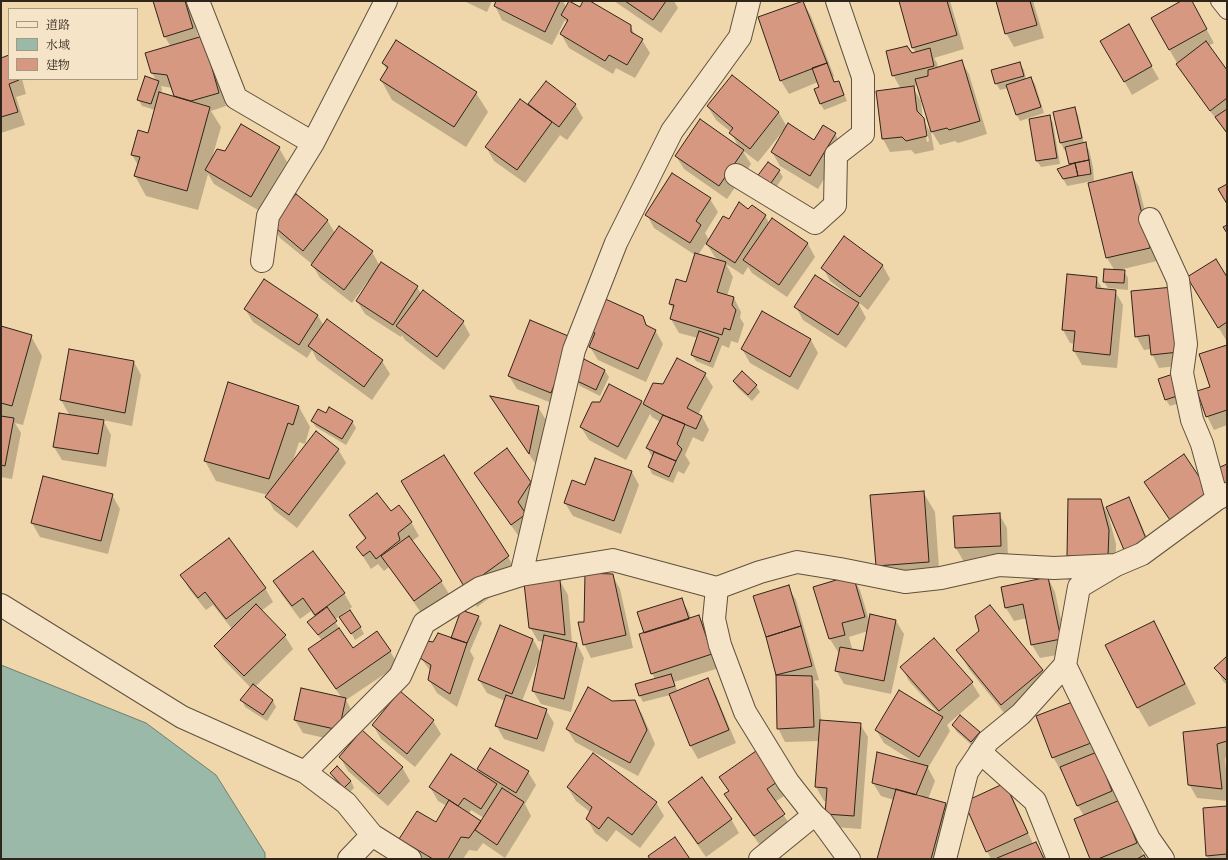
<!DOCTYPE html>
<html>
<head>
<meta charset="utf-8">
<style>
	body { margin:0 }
	#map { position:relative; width:1228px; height:860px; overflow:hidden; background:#efd6ab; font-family:"Old Standard TT","Noto Serif JP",serif }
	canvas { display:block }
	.frame { position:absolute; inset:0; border:2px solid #2f2519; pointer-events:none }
	.legend { position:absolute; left:8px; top:8px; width:130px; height:72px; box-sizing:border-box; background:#f5e4c8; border:1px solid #a69882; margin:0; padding:5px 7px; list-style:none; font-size:12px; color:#2f2519 }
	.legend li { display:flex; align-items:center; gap:8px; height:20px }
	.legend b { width:20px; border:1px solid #a69882 }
</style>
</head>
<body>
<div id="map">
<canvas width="1228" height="860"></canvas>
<div class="frame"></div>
<ul class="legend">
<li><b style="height:5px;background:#f5e4c8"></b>道路</li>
<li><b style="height:11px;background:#9ab9a9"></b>水域</li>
<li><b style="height:11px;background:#d69880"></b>建物</li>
</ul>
</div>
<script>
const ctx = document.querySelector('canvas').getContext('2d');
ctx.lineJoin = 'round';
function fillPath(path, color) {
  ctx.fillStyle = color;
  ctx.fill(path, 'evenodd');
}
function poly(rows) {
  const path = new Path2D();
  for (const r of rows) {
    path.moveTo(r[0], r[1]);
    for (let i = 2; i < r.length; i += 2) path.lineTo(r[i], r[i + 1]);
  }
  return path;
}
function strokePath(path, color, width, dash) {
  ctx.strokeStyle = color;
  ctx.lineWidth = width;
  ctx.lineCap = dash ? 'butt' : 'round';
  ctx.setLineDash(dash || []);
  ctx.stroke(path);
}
const water = poly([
	[1,665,146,723,216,775,265,853,265,859,1,859,1,665]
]);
const shadow = poly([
	[154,1,187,1,199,39,210,51,226,106,211,111,221,127,212,158,226,152,241,126,279,148,287,162,258,210,214,184,208,174,198,210,146,196,135,176,138,165,132,155,148,134,155,110,142,106,138,99,157,82,152,73,171,47,165,37],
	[161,86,172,88,176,98,161,94,162,89],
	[177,96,188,100,188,101,177,98],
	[464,1,492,1,487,12],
	[497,1,563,1,566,7,580,8,584,1,588,1,630,26,636,36,642,40,650,53,635,78,616,68,613,74,569,48,561,34,567,24,565,20,552,45,502,20,495,6],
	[614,1,674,1,678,8,661,33],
	[900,1,950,1,964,49,934,58,937,63,938,68,961,61,969,74,987,134,958,143,955,141,940,145,932,132,918,85,912,86,921,101,923,120,931,133,934,150,915,154,911,150,890,152,883,139,877,92,901,89,893,75,911,54,916,53,913,48],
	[923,122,926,125,929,141,927,142],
	[997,1,1033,1,1044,38,1014,47,1006,33],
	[1184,1,1191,1,1214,43,1208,46,1227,71,1227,134,1220,123,1219,123,1185,77,1169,49],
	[803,2,811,16,834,76,833,77,835,83,839,82,847,101,824,110,820,103,820,88,818,82,789,94,781,81,759,18],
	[1128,26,1159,79,1132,95,1102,41],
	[9,56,9,79,22,79,26,94,16,97,25,125,1,133,1,59],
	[383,63,476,93,488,112,466,147,392,100,381,80,387,70],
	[1020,64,1024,70,1026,79,1031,78,1035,84,1044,113,1020,121,1017,115,1008,88,1000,90,996,83],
	[732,76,779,113,787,127,815,141,835,134,843,148,818,189,780,166,772,152,784,132,783,131,758,162,742,150,751,164,727,199,684,169,676,156,739,148,731,132,716,120,708,107],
	[546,82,575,104,583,118,567,140,560,135,525,183,494,161,486,147,528,106],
	[1074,108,1078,115,1084,144,1089,150,1093,167,1094,182,1131,173,1139,187,1157,261,1119,270,1124,271,1128,278,1128,290,1108,288,1104,282,1115,271,1107,258,1089,183,1094,182,1093,181,1067,186,1059,170,1070,165,1066,149,1064,150,1061,143,1054,113],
	[1049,116,1053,123,1060,164,1041,167,1037,161],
	[779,171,783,177,773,192,761,185],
	[710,199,718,212,705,233,709,240,729,220,748,210,765,215,769,223,772,219,808,244,815,257,787,297,752,273,748,267,743,275,726,264,733,277,727,296,734,298,741,312,740,318,744,324,738,343,731,341,729,348,722,345,713,368,696,361,692,355,698,338,679,333,671,319,674,311,670,304,687,284,695,255,654,228,647,215],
	[706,243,715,257,721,261,698,255],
	[327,220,335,233,372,252,380,266,417,287,421,294,463,322,470,335,444,370,405,340,402,335,401,337,365,314,357,301,370,282,368,281,352,303,320,278,312,264,280,238,272,225],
	[845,238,883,266,890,279,868,310,857,301,866,318,846,348,803,320,796,307,854,301,855,300,830,281,823,268],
	[1096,278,1103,290,1115,291,1123,305,1117,368,1082,365,1074,351,1075,344,1070,343,1063,330],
	[1227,279,1227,340,1226,340,1196,290],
	[1132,292,1186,365,1159,368,1152,354,1151,349,1144,350,1136,336],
	[245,309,318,316,324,326,382,361,390,374,372,400,317,360,312,350,307,358,253,322],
	[762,312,811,340,818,353,798,390,750,363,742,349],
	[642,316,648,327,655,330,663,344,646,382,598,360,590,347,593,339,588,329],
	[1,327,31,336,42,356,23,425,15,423,21,433,12,479,1,477],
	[572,338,559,406,517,389,509,376],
	[1227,346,1227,425,1214,430,1207,416,1211,388],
	[70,350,134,362,141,375,132,426,103,420,111,435,106,467,62,460,54,447,70,416,61,400],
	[585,361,605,371,609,377,600,396,580,386,576,380],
	[705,374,713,387,698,415,702,416,709,430,703,442,693,437,685,455,690,463,684,474,678,471,673,483,652,474,649,467,653,458,647,448,660,422,652,417,650,414,626,460,589,440,581,427,641,402,643,405,654,384,664,385],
	[1160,379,1183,402,1170,406,1166,400],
	[734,382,756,386,760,392,752,401,738,388],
	[228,383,299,407,310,427,305,444,299,442,292,464,338,449,346,463,297,528,274,510,267,497,268,495,216,481,205,461],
	[538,407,546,420,537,466,499,410],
	[326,415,352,421,356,428,346,445,316,427,312,421],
	[632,472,639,485,621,534,573,516,565,503,586,486],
	[475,473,530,483,538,496,520,538,483,486],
	[923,492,935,512,940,582,877,565],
	[112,495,120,509,108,554,40,537,32,523],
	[1129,498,1136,512,1154,555,1107,507],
	[1100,500,1108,514,1116,544,1115,569,1076,569,1068,556],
	[414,501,508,557,519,576,477,607],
	[391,512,411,522,419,536,412,541,441,581,449,594,422,614,389,567,384,571,378,564,371,569,357,547,366,540,358,529,350,515],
	[999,514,1007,528,1008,559,964,562,956,548,954,517],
	[612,575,620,589,633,648,591,658,584,644,585,623],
	[182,576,265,588,273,602,261,611,285,636,293,649,255,687,273,701,276,707,267,721,245,707,242,700,251,688,223,659,215,646,232,629,213,605,206,610,189,589],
	[852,576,860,590,870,623,896,621,904,634,891,694,844,684,836,670,840,652,838,652,830,639,815,588],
	[868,631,863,652,849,649,852,648,849,637],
	[1048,578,1055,592,1068,653,1040,658,1032,645,1027,618,1014,621,1006,608],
	[274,581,344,593,352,607,334,620,339,628,339,629,353,650,390,651,398,665,346,700,353,713,347,743,303,733,295,720,342,698,317,663,309,649,322,641,309,622,315,617,311,611,300,619,282,595],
	[560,581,568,595,572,643,577,644,584,658,571,712,541,704,533,691,541,656,540,655,522,701,546,710,554,723,544,752,504,739,496,725,505,701,487,693,479,680,533,639,541,654,544,642,538,641,530,627],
	[788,587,796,600,819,680,814,681,819,690,821,721,860,724,868,737,861,829,834,827,826,813,827,801,824,801,816,787,819,741,785,742,778,728,777,675,755,597],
	[681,599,689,612,691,619,699,616,707,630,719,668,674,682,678,692,708,680,715,693,736,743,698,759,690,745,670,695,643,702,640,696,636,685,655,679,652,673,645,634],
	[989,606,1043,671,1054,690,1013,724,969,669,958,650,980,631],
	[478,617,482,623,470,651,474,658,457,707,437,693,429,680,431,672,421,658,433,643,454,640],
	[1153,622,1165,642,1196,704,1149,727,1138,708,1107,646],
	[361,628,364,634,355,640,352,634],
	[1227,657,1227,685,1223,681,1216,668],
	[902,668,972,683,980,696,947,725,950,731,928,768,935,781,928,799,945,804,957,823,947,859,878,859,894,800,881,796,873,783,917,764,884,743,876,730,940,715,909,681],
	[881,784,921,795,921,797,881,786],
	[634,701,642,714,655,744,638,776,575,742,567,729,612,702],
	[1074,702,1104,767,1118,802,1127,815,1145,859,1091,859,1084,816,1078,806,1063,770,1061,771,1053,757],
	[433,721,441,734,415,767,381,739,373,725],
	[953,726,979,732,983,739,975,748,957,732],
	[1227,728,1227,757,1225,758,1227,782,1227,801,1197,798,1189,784],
	[340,757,402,767,410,781,388,806,348,771],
	[337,767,351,781,354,788,348,794,335,779,331,773],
	[478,769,528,772,536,785,525,804,531,816,505,858,483,843,477,851,469,850,463,859,419,859,408,852,401,839,436,824,447,806,438,801,430,787,482,776],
	[471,810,484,818,481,822,469,814],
	[720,778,776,782,784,796,775,802,792,828,762,848,733,808,726,794,729,792],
	[1005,785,1013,798,1033,844,1036,843,1045,859,991,859,987,851],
	[568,788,656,802,664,816,640,848,616,830,607,842,595,833,587,819,590,812,576,801],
	[669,803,731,819,739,833,706,857,677,816],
	[1227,807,1227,859,1209,859,1207,856]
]);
const building = poly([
	[153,1,185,1,193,28,164,37,153,1],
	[496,1,560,1,545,32,494,6,496,1],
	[569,1,580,7,583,1,590,1,631,25,631,32,643,39,627,65,609,55,605,61,560,34,568,20,561,15,569,1],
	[625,1,666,1,653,20,625,1],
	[803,1,827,63,780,81,758,17,803,1],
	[899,1,947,1,957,35,912,48,899,1],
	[996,1,1030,1,1037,25,1005,34,996,1],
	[1181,1,1192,1,1207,29,1169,50,1151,18,1181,1],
	[1129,24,1152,66,1124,82,1100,41,1129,24],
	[203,36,219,93,191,101,174,96,167,75,151,73,145,53,203,36],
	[396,40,477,92,454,127,380,80,388,67,382,63,396,40],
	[1206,41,1227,70,1227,98,1210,111,1176,64,1206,41],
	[907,46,912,53,930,48,934,66,892,76,886,51,907,46],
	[9,55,9,79,19,79,19,80,9,84,18,112,1,117,1,58,9,55],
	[962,60,980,121,949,130,947,128,931,132,915,79,928,76,928,70,962,60],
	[1020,62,1024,76,995,84,991,70,1020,62],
	[827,63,834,82,839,81,844,95,820,104,814,89,819,87,812,68,827,63],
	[732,75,779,112,750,149,729,133,733,128,707,106,732,75],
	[145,76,159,81,151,104,137,100,145,76],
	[1031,77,1041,107,1016,115,1006,85,1031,77],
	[546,81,576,104,559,127,528,104,546,81],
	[914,86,917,111,924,118,927,136,906,141,902,137,882,139,876,91,914,86],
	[159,92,210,107,187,191,134,176,140,157,131,155,138,130,148,133,159,92],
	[520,99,552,122,517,170,485,147,520,99],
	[1075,107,1082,138,1060,143,1053,112,1075,107],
	[1227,109,1227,133,1215,117,1227,109],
	[1050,115,1057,158,1036,161,1029,119,1050,115],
	[700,119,744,150,719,186,675,156,700,119],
	[788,123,814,140,823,125,836,133,810,176,771,152,788,123],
	[241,124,280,147,251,197,205,170,217,149,225,151,241,124],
	[1086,142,1089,160,1069,164,1065,147,1086,142],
	[1089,160,1091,174,1078,176,1075,163,1089,160],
	[768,162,780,170,769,186,756,178,768,162],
	[1075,163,1078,176,1063,179,1057,169,1075,163],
	[1132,172,1150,248,1106,258,1088,183,1132,172],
	[672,173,711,198,696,221,701,225,690,243,645,215,672,173],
	[1227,184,1227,204,1218,189,1227,184],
	[296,194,328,220,303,251,271,224,296,194],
	[739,202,748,209,752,205,766,215,735,263,706,244,723,216,729,219,739,202],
	[772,218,808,243,779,285,743,260,772,218],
	[1227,225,1227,233,1223,227,1227,225],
	[339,226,373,251,344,290,311,265,339,226],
	[844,236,883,265,860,297,821,268,844,236],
	[695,253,726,262,717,292,734,297,732,305,736,310,730,330,724,328,722,335,670,319,674,305,669,304,676,279,686,282,695,253],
	[1216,259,1227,277,1227,322,1218,328,1187,277,1216,259],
	[381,262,418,286,393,325,356,301,381,262],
	[1104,269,1125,270,1124,283,1103,282,1104,269],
	[1067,274,1097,277,1096,288,1116,290,1110,355,1073,351,1075,331,1062,330,1067,274],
	[815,275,859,303,838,335,794,307,815,275],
	[264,279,318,315,299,345,244,309,264,279],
	[1173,287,1179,352,1151,355,1149,335,1135,337,1131,291,1173,287],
	[423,290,464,321,437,357,396,326,423,290],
	[601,297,643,316,646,325,656,330,638,369,589,347,595,333,587,329,601,297],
	[762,311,811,339,790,377,741,349,762,311],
	[327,319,383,360,364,387,308,346,327,319],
	[530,320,573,338,551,393,508,376,530,320],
	[1,326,32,335,12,406,1,403,1,326],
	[699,331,719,338,710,362,691,355,699,331],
	[1227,345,1227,410,1206,417,1197,391,1210,387,1199,354,1227,345],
	[69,349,134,361,125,413,60,400,69,349],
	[677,358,706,373,687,408,702,416,696,429,663,415,643,404,653,383,663,384,677,358],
	[584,359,605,370,596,390,575,380,584,359],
	[742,371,757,385,748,395,733,381,742,371],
	[1173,374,1180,395,1165,400,1158,379,1173,374],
	[228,382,299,406,293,425,288,423,269,479,204,461,228,382],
	[609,384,642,401,618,447,580,427,592,402,600,402,609,384],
	[490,396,539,406,529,454,490,396],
	[329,407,353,421,342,439,311,421,318,409,326,413,329,407],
	[59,413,104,420,98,454,53,447,59,413],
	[663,415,685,424,677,444,682,449,676,461,646,448,663,415],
	[1,416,14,418,5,466,1,465,1,416],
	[316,431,339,449,289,515,265,497,316,431],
	[507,448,531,482,518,502,526,514,511,525,474,473,507,448],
	[654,452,676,461,669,477,648,467,654,452],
	[1184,454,1210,493,1170,520,1144,482,1184,454],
	[444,455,509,556,465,588,401,481,444,455],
	[595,458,632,471,614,521,564,503,572,480,585,485,595,458],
	[1227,464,1227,483,1225,484,1218,468,1227,464],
	[43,476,113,494,101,541,31,523,43,476],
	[924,491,929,562,876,566,870,495,924,491],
	[377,493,391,511,399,505,412,522,398,533,400,540,376,559,370,551,363,556,356,547,366,538,349,515,377,493],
	[1129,497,1147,541,1124,550,1106,507,1129,497],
	[1068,499,1101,499,1109,530,1108,556,1067,556,1068,499],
	[1000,513,1001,546,955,548,953,516,1000,513],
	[409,536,442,581,414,601,381,556,409,536],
	[229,538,266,588,226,619,205,592,198,598,180,575,229,538],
	[313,551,345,593,315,615,303,598,292,606,273,581,313,551],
	[585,573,613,574,626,635,583,645,578,622,584,622,585,573],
	[853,575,865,617,842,623,845,635,829,639,813,587,853,575],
	[1048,577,1061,639,1031,645,1023,604,1005,608,1001,587,1048,577],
	[560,580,565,635,529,628,524,583,560,580],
	[789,585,801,626,766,637,753,596,789,585],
	[682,598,689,619,644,633,637,612,682,598],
	[256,604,286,635,244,676,214,646,256,604],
	[990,605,1043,670,1001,705,956,650,979,631,975,616,990,605],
	[327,607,337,621,318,635,307,622,327,607],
	[350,610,361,627,351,634,339,617,350,610],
	[461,610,479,616,467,643,451,638,461,610],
	[870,614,896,620,884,681,835,671,840,647,863,651,870,614],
	[699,615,712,654,651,674,639,634,699,615],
	[1154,621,1185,684,1137,708,1105,645,1154,621],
	[500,625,533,639,512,694,478,680,500,625],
	[801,626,812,666,776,675,766,637,801,626],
	[339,628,353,648,377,631,391,651,336,689,308,649,339,628],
	[438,633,467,643,450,694,428,680,431,665,420,658,427,641,433,642,438,633],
	[544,635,577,643,564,699,532,691,544,635],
	[934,638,973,682,939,711,900,667,934,638],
	[1227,656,1227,681,1214,668,1227,656],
	[671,674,675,686,639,696,635,684,671,674],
	[776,675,812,676,814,727,777,729,776,675],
	[708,678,729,730,690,746,669,694,708,678],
	[253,684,273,700,263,715,240,700,253,684],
	[588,687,612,701,635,700,647,730,630,763,566,729,588,687],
	[301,688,346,698,339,730,294,720,301,688],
	[899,690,943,717,919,757,875,730,899,690],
	[400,691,434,720,407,754,372,725,400,691],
	[506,695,547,709,537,739,495,726,506,695],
	[1075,701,1091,743,1052,758,1036,716,1075,701],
	[960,715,980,732,971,742,952,725,960,715],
	[820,720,861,723,854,816,825,814,827,788,815,787,820,720],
	[1227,727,1227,741,1217,744,1222,789,1188,785,1183,732,1227,727],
	[362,730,403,767,379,794,339,757,362,730],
	[490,748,529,771,516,793,477,769,490,748],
	[756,751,777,782,767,789,785,814,754,836,724,794,729,791,719,777,756,751],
	[877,752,928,766,916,795,872,783,877,752],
	[1097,752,1112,791,1077,806,1060,767,1097,752],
	[593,753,657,802,632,835,608,817,599,829,586,819,592,807,567,787,593,753],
	[451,754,497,784,481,809,464,798,458,806,429,787,451,754],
	[337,766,351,781,344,788,330,773,337,766],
	[702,777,732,819,698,844,668,802,702,777],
	[1005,783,1028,833,986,852,964,802,1005,783],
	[502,788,524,802,497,845,475,830,502,788],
	[896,789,946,803,931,859,877,859,896,789],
	[449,800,481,821,469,838,461,837,448,859,433,859,399,839,417,811,436,822,449,800],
	[1120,800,1137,843,1098,859,1090,859,1074,819,1120,800],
	[1227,806,1227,854,1206,856,1203,808,1227,806],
	[675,837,690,859,650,859,648,856,675,837],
	[1036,842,1044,859,998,859,997,858,1036,842],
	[1144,855,1146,859,1137,859,1144,855]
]);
const lane = poly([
	[1219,1,1227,11]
]);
const street = poly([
	[198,1,236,98,313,143],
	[736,175,815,223,835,205,836,155,863,134,863,77,837,1],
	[1150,219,1178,280,1186,344,1182,373,1192,420,1202,444,1217,499],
	[262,261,268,216,313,143,386,1],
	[521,575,574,350,616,243,672,131,740,37,749,1],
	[717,588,714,619,720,645,745,712,788,782,814,815,822,822,849,859],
	[1,605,182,717,305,772,346,803,372,835,349,859],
	[1065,665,1149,839,1163,859],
	[980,752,1035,801,1058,859],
	[305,772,400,676,424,623,480,588,521,575,613,560,717,588,760,572,797,562,840,569,905,582,941,578,999,565,1054,568,1116,565],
	[372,835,410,859],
	[760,859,814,815],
	[945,859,967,772,988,741,1021,714,1065,665,1079,587,1116,565,1142,554,1217,499,1227,494]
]);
fillPath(water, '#9ab9a9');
strokePath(water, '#6f7e6f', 1);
fillPath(shadow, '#0003');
fillPath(building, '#d69880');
strokePath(building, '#2f2519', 1);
strokePath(lane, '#5f513e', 18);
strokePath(street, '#5f513e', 24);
strokePath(lane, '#f5e4c8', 16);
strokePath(street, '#f5e4c8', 22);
</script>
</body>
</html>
